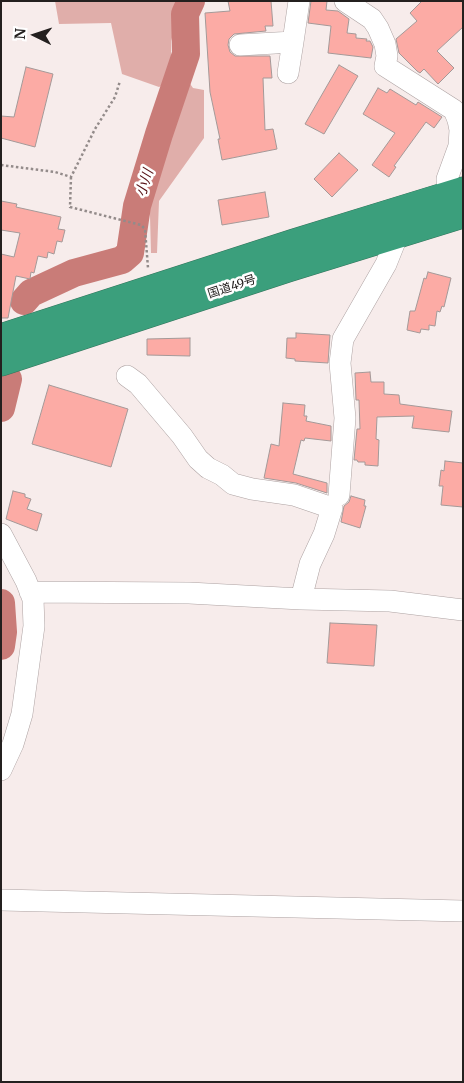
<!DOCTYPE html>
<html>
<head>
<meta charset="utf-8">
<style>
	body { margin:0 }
	#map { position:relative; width:464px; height:1083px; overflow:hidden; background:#f7eceb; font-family:Merriweather,serif }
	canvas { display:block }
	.frame { position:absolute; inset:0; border:2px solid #24201f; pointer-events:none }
	.north { position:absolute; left:10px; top:10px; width:50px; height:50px; -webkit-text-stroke:4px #fff; paint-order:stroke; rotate:274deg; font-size:14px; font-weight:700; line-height:20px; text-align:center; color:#24201f }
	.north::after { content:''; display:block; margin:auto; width:18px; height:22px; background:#24201f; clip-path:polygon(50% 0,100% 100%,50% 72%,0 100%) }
</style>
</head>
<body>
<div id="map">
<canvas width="464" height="1083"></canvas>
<div class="frame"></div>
<div class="north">N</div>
</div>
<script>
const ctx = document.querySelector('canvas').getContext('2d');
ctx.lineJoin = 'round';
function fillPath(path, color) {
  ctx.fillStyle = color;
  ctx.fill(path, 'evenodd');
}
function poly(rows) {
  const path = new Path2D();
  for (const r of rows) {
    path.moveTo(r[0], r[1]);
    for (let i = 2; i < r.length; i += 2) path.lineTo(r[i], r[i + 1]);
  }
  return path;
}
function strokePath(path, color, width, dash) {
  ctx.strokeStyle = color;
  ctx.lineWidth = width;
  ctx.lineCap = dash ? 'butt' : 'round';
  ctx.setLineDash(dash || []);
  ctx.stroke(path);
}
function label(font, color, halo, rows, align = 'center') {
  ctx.font = font + ' Merriweather,"Noto Sans JP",serif';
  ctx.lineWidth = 5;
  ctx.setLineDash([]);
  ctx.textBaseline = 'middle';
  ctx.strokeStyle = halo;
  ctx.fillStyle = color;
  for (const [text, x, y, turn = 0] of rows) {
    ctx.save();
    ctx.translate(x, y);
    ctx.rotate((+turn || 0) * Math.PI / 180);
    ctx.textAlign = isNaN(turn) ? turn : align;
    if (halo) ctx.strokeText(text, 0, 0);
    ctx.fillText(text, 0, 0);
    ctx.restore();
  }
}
const green = poly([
	[55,1,186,1,179,15,171,41,171,62,166,84,159,87,122,74,111,23,59,24],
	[186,78,193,88,204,90,204,138,159,201,157,253,151,253,150,216,145,196]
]);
const river = poly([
	[24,301,31,293,74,273,122,260,130,253,137,206,159,134,186,54,185,14,191,1],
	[1,408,8,379],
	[1,603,3,632,1,646]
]);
const building = poly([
	[228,1,271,1,273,26,265,26,266,31,234,34,229,39,228,45,230,52,235,56,270,56,272,78,263,78,265,130,273,129,277,149,222,160,218,139,220,139,210,92,205,13,230,11,228,1],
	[311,1,327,1,326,10,338,11,349,19,347,33,356,34,356,38,367,39,366,41,370,41,373,47,371,58,328,53,331,26,308,23,311,1],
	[422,1,463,1,463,27,437,51,454,68,438,84,424,69,420,73,417,71,399,53,396,39,417,21,410,13,422,1],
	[339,65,358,76,324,134,305,124,339,65],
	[26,67,53,74,35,147,1,138,1,116,14,117,26,67],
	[378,88,387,93,390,89,416,105,418,102,442,117,434,128,426,122,394,166,396,167,389,177,372,165,395,133,363,114,378,88],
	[339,153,358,170,332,197,314,179,339,153],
	[265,192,269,217,222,225,218,200,265,192],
	[1,201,17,204,16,207,61,217,58,229,65,230,62,242,57,241,54,254,48,252,47,258,38,256,34,273,31,272,30,279,16,276,8,318,1,318,1,254,14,257,20,233,1,230,1,201],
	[428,272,451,278,444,307,442,306,440,312,437,311,435,326,429,325,429,330,421,329,420,333,407,330,410,311,415,311,424,278,426,279,428,272],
	[296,333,330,335,328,363,295,361,295,359,286,358,287,338,296,338,296,333],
	[190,338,190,356,147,355,147,339,190,338],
	[370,372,371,382,384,382,384,394,399,395,400,404,452,411,449,432,412,428,414,416,377,417,376,439,379,440,378,466,365,465,365,462,358,462,357,460,354,460,357,429,360,429,359,400,356,400,355,373,370,372],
	[49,385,128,409,111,467,32,444,49,385],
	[283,403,305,405,304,416,307,416,306,421,331,426,331,441,305,438,304,441,301,440,293,474,327,483,327,493,296,483,264,478,271,444,279,446,283,403],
	[445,461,463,463,463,507,441,505,443,486,439,486,441,470,444,471,445,461],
	[13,491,25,494,25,497,31,499,27,509,42,514,37,531,6,519,13,491],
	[351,496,365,500,364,506,366,506,360,528,341,522,344,506,349,502,351,496],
	[330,623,377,625,374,666,327,663,330,623]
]);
const path = poly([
	[1,165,55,172,71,177,95,129,115,97,120,81],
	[71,177,70,207,141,225,145,229,148,268]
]);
const minor = poly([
	[345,1,372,19,378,28,385,44,387,56,385,66,454,110,458,120,460,130,459,146,447,179,448,195],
	[240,45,293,42,299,1],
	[288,73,293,42],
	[127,376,138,384,182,436,198,459,208,468,222,475,233,484,252,489,294,495,332,508,324,534,310,564,301,599],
	[339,495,345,418,340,363,343,339,386,264,398,234],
	[1,534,26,581,33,599,34,626,22,714,13,744,1,770],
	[30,592,189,593,301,599,390,601,463,610],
	[1,900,463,911]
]);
const highway = poly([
	[1,338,294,243,463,191],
	[1,362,288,268,463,214]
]);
const streetNames = [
	["国道49号",232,287,-18]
];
const waterNames = [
	["小川",145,183,-72]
];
fillPath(green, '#e0aeaa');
strokePath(river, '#c97c78', 28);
fillPath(building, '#fcaba5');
strokePath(building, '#a49998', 1);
strokePath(minor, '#ada2a2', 22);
strokePath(highway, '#33735b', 29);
strokePath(path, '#938b8a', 2.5, [2.5, 2.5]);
strokePath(minor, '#fff', 21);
strokePath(highway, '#3b9f7c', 28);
label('12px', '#24201f', '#fff', streetNames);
label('italic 14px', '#540d11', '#fff', waterNames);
</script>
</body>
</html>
